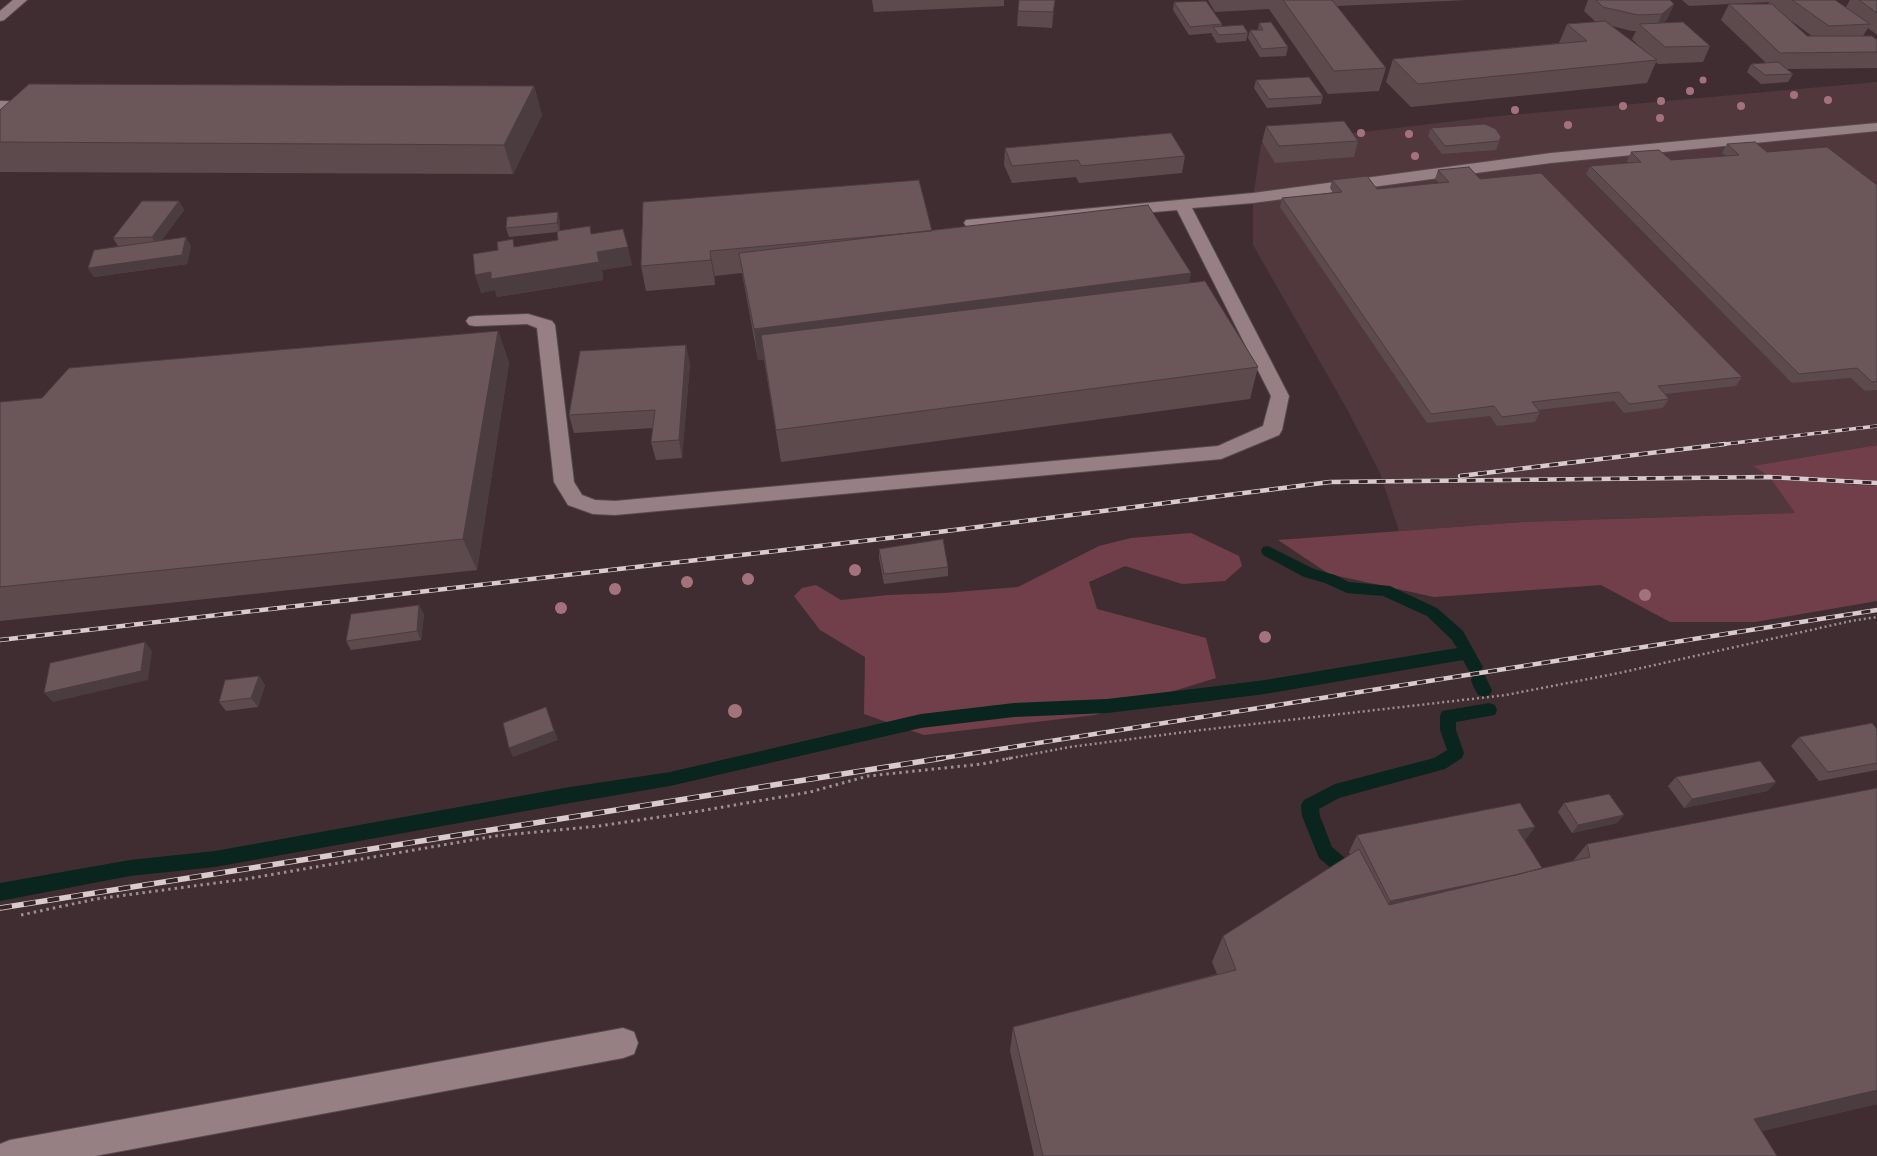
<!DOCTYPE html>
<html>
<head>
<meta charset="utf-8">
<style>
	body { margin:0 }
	canvas { display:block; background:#402d31 }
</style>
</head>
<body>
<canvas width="1877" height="1156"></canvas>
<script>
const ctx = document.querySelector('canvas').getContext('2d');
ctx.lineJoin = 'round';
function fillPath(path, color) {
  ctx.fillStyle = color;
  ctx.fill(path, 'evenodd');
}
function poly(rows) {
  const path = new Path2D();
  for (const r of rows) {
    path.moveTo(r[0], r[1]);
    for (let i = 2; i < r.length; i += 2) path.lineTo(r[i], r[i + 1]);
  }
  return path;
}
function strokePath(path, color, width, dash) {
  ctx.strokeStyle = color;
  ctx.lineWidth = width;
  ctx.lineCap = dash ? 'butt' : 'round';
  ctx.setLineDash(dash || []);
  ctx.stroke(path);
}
const built = poly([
	[1877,82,1877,445,1754,466,1769,476,1795,513,1523,522,1399,531,1380,473,1347,409,1253,245,1253,198,1261,144,1489,117]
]);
const green = poly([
	[1877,445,1877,482,1769,476,1753,466],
	[1771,479,1877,486,1877,601,1755,622,1670,622,1601,585,1434,597,1329,574,1278,540,1523,522,1795,513],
	[1191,533,1239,556,1242,566,1225,581,1182,584,1125,566,1089,582,1097,609,1206,638,1216,678,1095,715,924,735,864,714,865,657,820,630,794,596,802,588,816,585,841,600,888,595,944,593,1018,587,1099,546,1131,538]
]);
const stream = poly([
	[1268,546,1314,569,1335,575,1349,582,1390,586,1437,608,1463,631,1483,667,1481,671,1475,673,1469,671,1463,660,1265,694,1201,702,1107,713,1014,717,921,728,670,786,570,803,215,867,130,876,0,901,0,883,130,860,215,851,570,787,670,772,921,714,1014,703,1107,699,1201,688,1265,680,1457,648,1451,639,1427,616,1383,596,1347,593,1325,583,1304,577,1263,555,1261,551,1263,547,1268,546],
	[1479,674,1485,675,1487,680,1492,690,1490,695,1484,697,1478,695,1473,686,1471,680,1473,675,1479,674],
	[1489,703,1495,705,1497,710,1495,715,1456,722,1456,730,1464,753,1462,758,1445,769,1339,798,1319,809,1320,816,1332,847,1357,868,1360,874,1357,880,1351,882,1345,880,1319,858,1302,816,1301,805,1304,800,1335,784,1434,758,1447,750,1440,730,1440,716,1442,711,1489,703]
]);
const pathFar1 = poly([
	[1006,759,1070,747,1193,731,1506,695,1619,673,1851,621,1877,617]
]);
const path = poly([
	[21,915,96,899,246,879,495,836,599,826,700,811,810,792,868,776,982,764,1011,758]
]);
const service = poly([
	[13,0,27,0,4,20,0,21,0,11,13,0],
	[0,101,35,102,40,103,42,106,40,109,35,110,0,109,0,101],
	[1877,123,1877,131,1551,163,1253,203,1192,208,1289,396,1282,430,1279,435,1221,459,615,515,593,514,568,505,554,482,537,328,527,324,475,326,469,325,466,321,469,317,475,316,528,314,552,321,555,325,574,482,582,495,595,500,615,501,1218,446,1263,426,1271,396,1177,210,972,228,966,226,964,223,966,220,1253,193,1551,153,1877,123],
	[623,1028,634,1032,638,1043,634,1054,623,1058,95,1156,0,1156,0,1144,10,1140,623,1028]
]);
const railFar2 = poly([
	[1717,445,1877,426]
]);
const railFar1 = poly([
	[1460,476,1725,444],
	[0,640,915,535,1330,482,1769,477,1877,483],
	[937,759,1877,610]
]);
const rail = poly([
	[0,908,943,758]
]);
const trees = [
	[1703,80,3.5],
	[1690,91,4],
	[1794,95,4],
	[1828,100,4],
	[1661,101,4],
	[1623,106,4],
	[1741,106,4],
	[1515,110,4],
	[1660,118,4],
	[1568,125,4],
	[1361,133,4],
	[1409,134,4],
	[1415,156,4],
	[855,570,6],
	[748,579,6],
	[687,582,6],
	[615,589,6],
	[1645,595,6],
	[561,608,6],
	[1265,637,6],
	[735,711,7]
];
const wall = poly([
	[872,0,1004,0,1004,6,874,12],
	[1055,0,1052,28,1017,26,1018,11],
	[1208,0,1468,0,1337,6,1386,68,1379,91,1328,94,1269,9,1215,12],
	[1588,0,1670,0,1674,4,1667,19,1663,23,1710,46,1703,62,1658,64,1656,62,1647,83,1411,107,1386,82,1393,59,1559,43,1567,24,1596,22,1584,11],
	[1612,26,1632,31,1636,31,1632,39,1644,51],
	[1682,0,1835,0,1846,7,1850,0,1877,0,1877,35,1868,28,1863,36,1877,40,1877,68,1786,69,1793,74,1788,82,1761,84,1747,72,1751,64,1766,63,1721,20,1729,4,1689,6],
	[1769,2,1768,4,1769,4,1730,4],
	[1786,17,1812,36,1807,36],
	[1174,2,1222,24,1222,26,1248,33,1246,41,1217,43,1212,35,1212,33,1189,35,1173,10],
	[1259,23,1288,47,1286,56,1260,57,1248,38,1250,30,1258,30],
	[1256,80,1323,96,1321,104,1267,108,1254,88],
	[534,86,542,115,513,174,0,172,0,110],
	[1266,126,1358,141,1354,157,1275,163,1262,142],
	[1431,128,1501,137,1496,150,1442,154,1428,136],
	[1727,144,1767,152,1877,185,1877,390,1865,391,1851,378,1792,383,1586,174,1590,166,1629,163,1627,161,1631,152,1671,160,1726,156,1722,153],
	[1005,148,1185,156,1182,173,1079,183,1076,177,1012,183,1004,165],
	[1438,170,1480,179,1742,377,1736,386,1665,394,1669,399,1663,408,1624,413,1614,401,1538,410,1540,412,1535,422,1497,426,1490,416,1427,423,1280,207,1282,198,1333,193,1330,188,1332,180,1377,189,1439,183,1435,179],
	[179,201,184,210,161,241,191,246,187,264,94,277,88,268,118,246,113,238],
	[643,202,932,231,1189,283,1258,367,1250,399,781,462,764,360,758,360,742,273,715,276,715,285,646,291,641,266],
	[560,221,560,231,592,234,632,265,602,270,603,280,497,297,495,290,481,293,498,250,558,240,557,232,509,237,506,228],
	[498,331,509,363,477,570,0,621,0,402,42,398],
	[690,363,682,458,656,460,651,442,653,428,574,433,569,415],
	[879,549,948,567,948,576,884,584,879,558],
	[424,614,421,640,351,650,346,641],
	[259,676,265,685,258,707,226,711,219,702],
	[1877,729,1877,770,1819,781,1791,746,1799,737],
	[1676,777,1776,782,1767,791,1684,808,1668,786],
	[1877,788,1877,1104,1761,1131,1777,1156,1034,1156,1010,1051,1013,1027,1217,974,1212,962,1223,936,1350,855,1349,852,1357,835,1535,827,1525,840,1542,868,1573,861,1587,844],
	[1564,803,1617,823,1572,833,1558,812]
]);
const shadedWall = poly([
	[1055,0,1052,28,1053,12],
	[1674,4,1667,19,1655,30,1662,14],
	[534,86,542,115,513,174,504,145],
	[179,201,184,210,157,247,152,237],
	[558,212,560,221,560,232,557,223],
	[186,237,191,246,187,264,94,277,88,268],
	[628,247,632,265,602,270,603,280,497,297,495,290,481,293,475,275,597,252],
	[710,251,715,276,715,285,711,260],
	[1191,273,1185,304,761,335,764,360,758,360,754,329],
	[498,331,509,363,477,570,463,539],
	[686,345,690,363,682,458,679,440],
	[419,605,424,614,421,640,417,631],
	[145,642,152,651,148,680,53,702,44,693],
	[259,676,265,685,258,707,251,698],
	[546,707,558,740,513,757,509,748],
	[1776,782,1767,791,1684,808,1692,799],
	[1624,815,1617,823,1572,833,1578,825],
	[1535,827,1523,843,1518,830],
	[1543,869,1381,917,1390,901],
	[1877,1090,1877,1104,1721,1141,1754,1119]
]);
const building = poly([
	[1019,0,1055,0,1053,12,1018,11,1019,0],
	[1283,0,1332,0,1386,68,1334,71,1283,0],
	[1596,0,1670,0,1674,4,1662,14,1638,15,1603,7,1596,0],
	[1792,0,1835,0,1870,24,1829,26,1792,0],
	[1859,0,1877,0,1877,13,1859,0],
	[1206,1,1222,24,1190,27,1174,2,1206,1],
	[1729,4,1772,4,1807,36,1872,36,1877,40,1877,52,1780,53,1729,4],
	[1605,21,1657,60,1418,84,1393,59,1587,41,1567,24,1605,21],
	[1271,22,1288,47,1262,49,1250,30,1263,30,1259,23,1271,22],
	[1683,22,1710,46,1665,47,1639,24,1683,22],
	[1243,25,1248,33,1219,35,1213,27,1243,25],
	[1778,62,1793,74,1765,75,1751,64,1778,62],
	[1309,77,1323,96,1269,99,1256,80,1309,77],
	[29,84,534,86,504,145,0,142,0,110,29,84],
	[1344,121,1358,141,1279,146,1266,126,1344,121],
	[1485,124,1496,129,1501,137,1499,141,1445,146,1431,128,1485,124],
	[1171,133,1185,156,1081,166,1078,160,1012,166,1005,148,1171,133],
	[1755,142,1767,152,1827,147,1877,185,1877,381,1872,382,1857,368,1799,374,1590,166,1641,162,1631,152,1659,150,1671,160,1739,155,1727,144,1755,142],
	[1469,167,1480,179,1541,173,1742,377,1658,386,1669,399,1629,404,1619,392,1532,402,1540,412,1502,417,1494,406,1431,414,1282,198,1342,192,1332,180,1367,176,1377,189,1449,182,1438,170,1469,167],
	[919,180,932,231,710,251,711,260,641,266,643,202,919,180],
	[142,201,179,201,152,237,113,238,142,201],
	[1148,205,1191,273,754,329,739,253,1148,205],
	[558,212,557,223,506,228,507,217,558,212],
	[590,226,591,234,623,229,628,247,597,252,599,262,491,279,491,272,475,275,473,254,498,250,497,242,513,239,514,247,558,240,557,231,590,226],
	[186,237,182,255,88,268,94,250,186,237],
	[1205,281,1258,367,776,430,761,335,1205,281],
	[498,331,463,539,0,587,0,402,42,398,69,368,498,331],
	[686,345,679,440,651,442,655,410,569,415,580,351,686,345],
	[943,539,948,567,884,574,879,549,943,539],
	[419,605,417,631,346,641,351,614,419,605],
	[145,642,141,671,44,693,50,663,145,642],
	[259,676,251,698,219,702,225,680,259,676],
	[546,707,554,731,509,748,503,723,546,707],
	[1872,723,1877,729,1877,763,1828,772,1799,737,1872,723],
	[1760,761,1776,782,1692,799,1676,777,1760,761],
	[1877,788,1877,1090,1754,1119,1777,1156,1043,1156,1013,1027,1236,970,1223,936,1359,849,1389,905,1590,857,1587,844,1877,788],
	[1609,794,1624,815,1578,825,1564,803,1609,794],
	[1520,803,1535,827,1518,830,1542,868,1516,875,1390,901,1357,835,1520,803]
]);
fillPath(built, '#50383d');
fillPath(green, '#713f4a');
fillPath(stream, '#0a241e');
strokePath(service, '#59494d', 2);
strokePath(pathFar1, '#9e8e91', 2.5, [2, 3]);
strokePath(path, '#9e8e91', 3, [2.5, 4]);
fillPath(service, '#968084');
strokePath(railFar2, '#d9cbcd', 3.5);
strokePath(railFar1, '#d9cbcd', 4.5);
strokePath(rail, '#d9cbcd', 5.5);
strokePath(railFar2, '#352427', 2.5, [7]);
strokePath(railFar1, '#352427', 3, [9]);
strokePath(rail, '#352427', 4, [12]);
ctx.fillStyle = '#a4727c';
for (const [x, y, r] of trees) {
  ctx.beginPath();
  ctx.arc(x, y, r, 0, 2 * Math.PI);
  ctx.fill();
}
fillPath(wall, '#5c4a4d');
fillPath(shadedWall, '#4b3c3f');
fillPath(building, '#6b565a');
strokePath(building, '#4b3c3f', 1);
</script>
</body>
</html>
